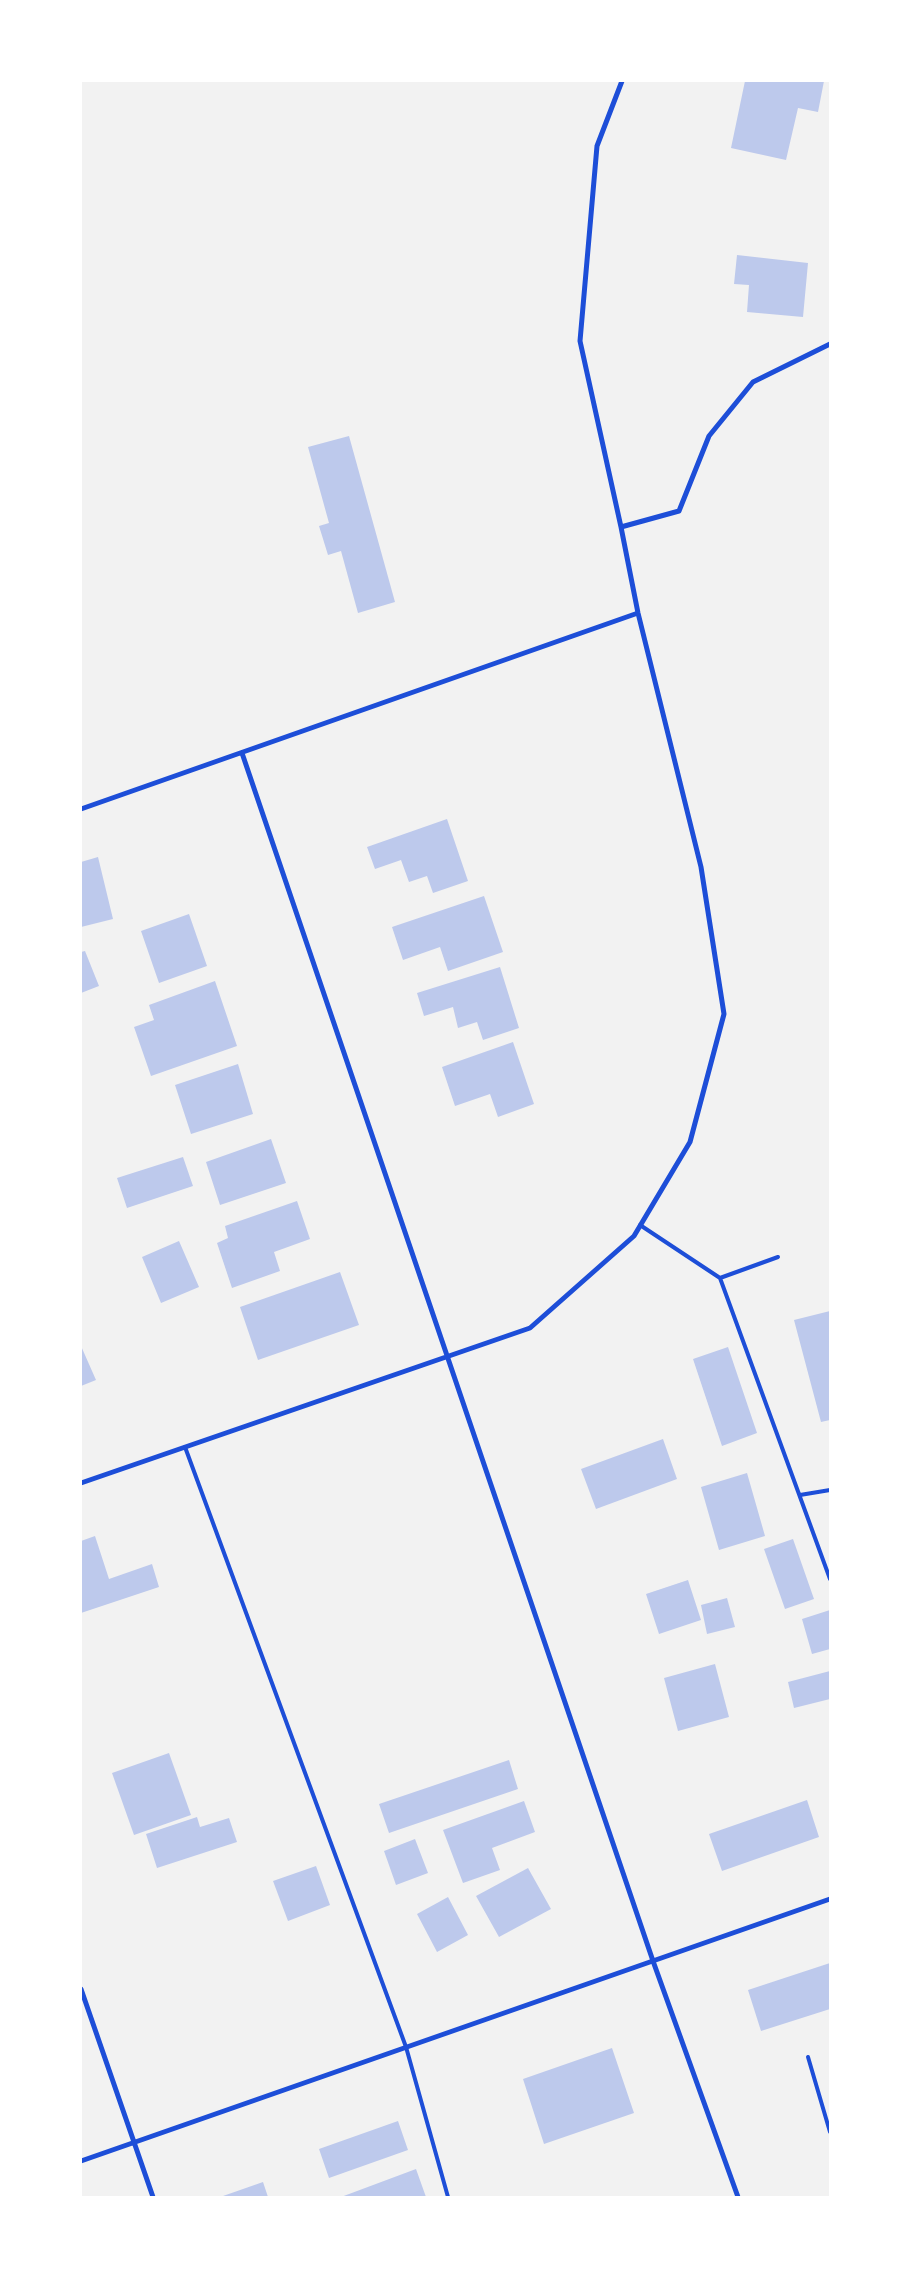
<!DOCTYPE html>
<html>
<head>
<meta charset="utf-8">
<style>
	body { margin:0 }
	#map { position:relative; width:911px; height:2278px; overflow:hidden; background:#f2f2f2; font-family:"Work Sans",sans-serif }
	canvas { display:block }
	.frame { position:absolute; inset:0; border:82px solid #fff; pointer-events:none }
</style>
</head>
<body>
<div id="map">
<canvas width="911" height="2278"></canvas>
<div class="frame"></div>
</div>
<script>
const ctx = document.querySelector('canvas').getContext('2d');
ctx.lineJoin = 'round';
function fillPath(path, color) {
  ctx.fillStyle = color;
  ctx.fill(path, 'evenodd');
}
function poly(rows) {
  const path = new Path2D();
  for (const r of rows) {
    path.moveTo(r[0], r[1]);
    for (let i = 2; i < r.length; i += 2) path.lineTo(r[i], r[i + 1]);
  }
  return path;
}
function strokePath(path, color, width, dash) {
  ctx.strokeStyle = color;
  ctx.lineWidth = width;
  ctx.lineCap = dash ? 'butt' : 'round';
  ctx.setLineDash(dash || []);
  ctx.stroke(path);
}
const building = poly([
	[745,81,824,81,818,112,798,108,786,160,731,148],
	[737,255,808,263,803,317,747,312,749,285,734,284],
	[349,436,395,602,358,613,341,551,328,555,319,526,329,523,308,447],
	[447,819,468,881,433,893,427,876,409,882,401,860,375,869,367,847],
	[98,857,113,919,81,927,81,862],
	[484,896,503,952,448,971,440,947,403,960,392,927],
	[189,914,207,966,159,983,141,931],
	[85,951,99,986,81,993,81,952],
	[500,967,519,1028,483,1040,477,1022,458,1028,453,1007,424,1016,417,993],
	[215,981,237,1046,151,1076,134,1027,154,1020,149,1005],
	[513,1042,534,1104,498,1117,490,1094,455,1106,442,1067],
	[238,1064,253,1114,191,1134,175,1085],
	[271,1139,286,1183,220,1205,206,1162],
	[183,1157,193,1186,127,1208,117,1178],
	[297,1201,310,1239,274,1252,280,1271,232,1288,217,1243,228,1238,225,1226],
	[179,1241,199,1287,161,1303,142,1257],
	[340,1272,359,1325,258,1360,240,1307],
	[830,1311,830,1420,821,1422,794,1320],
	[81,1346,96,1380,81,1386],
	[728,1347,757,1433,722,1446,693,1359],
	[663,1439,677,1479,596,1509,581,1469],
	[747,1473,765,1536,719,1550,701,1487],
	[95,1536,109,1579,152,1564,159,1587,81,1613,81,1541],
	[793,1539,814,1599,785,1609,764,1549],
	[688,1580,701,1620,659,1634,646,1594],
	[727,1598,735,1627,707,1634,701,1605],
	[830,1610,830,1649,812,1654,802,1619],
	[715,1664,729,1717,678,1731,664,1678],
	[830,1671,830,1699,794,1708,788,1682],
	[169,1753,191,1815,134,1835,112,1773],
	[509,1760,518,1789,389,1833,379,1804],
	[807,1800,819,1837,722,1871,709,1834],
	[524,1801,535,1832,492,1848,500,1870,463,1883,443,1830],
	[197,1817,200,1827,229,1818,237,1842,157,1868,146,1834],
	[415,1839,428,1873,396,1885,384,1851],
	[316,1866,330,1905,288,1921,273,1881],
	[528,1868,551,1909,499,1937,476,1896],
	[448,1897,468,1935,437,1952,417,1914],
	[830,1963,830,2009,761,2031,748,1990],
	[612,2048,634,2113,544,2144,523,2079],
	[398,2121,408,2150,329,2178,319,2149],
	[416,2169,426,2197,341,2197],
	[263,2182,268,2197,223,2197,223,2196]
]);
const service = poly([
	[640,1225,720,1278,830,1579],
	[720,1278,778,1257],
	[185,1447,406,2047,448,2197],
	[800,1495,830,1490],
	[808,2057,830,2132]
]);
const minor = poly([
	[621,527,679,511,709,436,753,382,830,344],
	[242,753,653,1961,738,2197],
	[81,809,638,613],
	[81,1483,530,1328,634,1236,690,1142,724,1014,701,867,638,613,621,527,580,341,597,146,622,81],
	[81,1989,153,2197],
	[81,2161,830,1899]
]);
fillPath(building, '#bdc9ec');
strokePath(service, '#1d4ed8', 4);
strokePath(minor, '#1d4ed8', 5);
</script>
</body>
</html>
